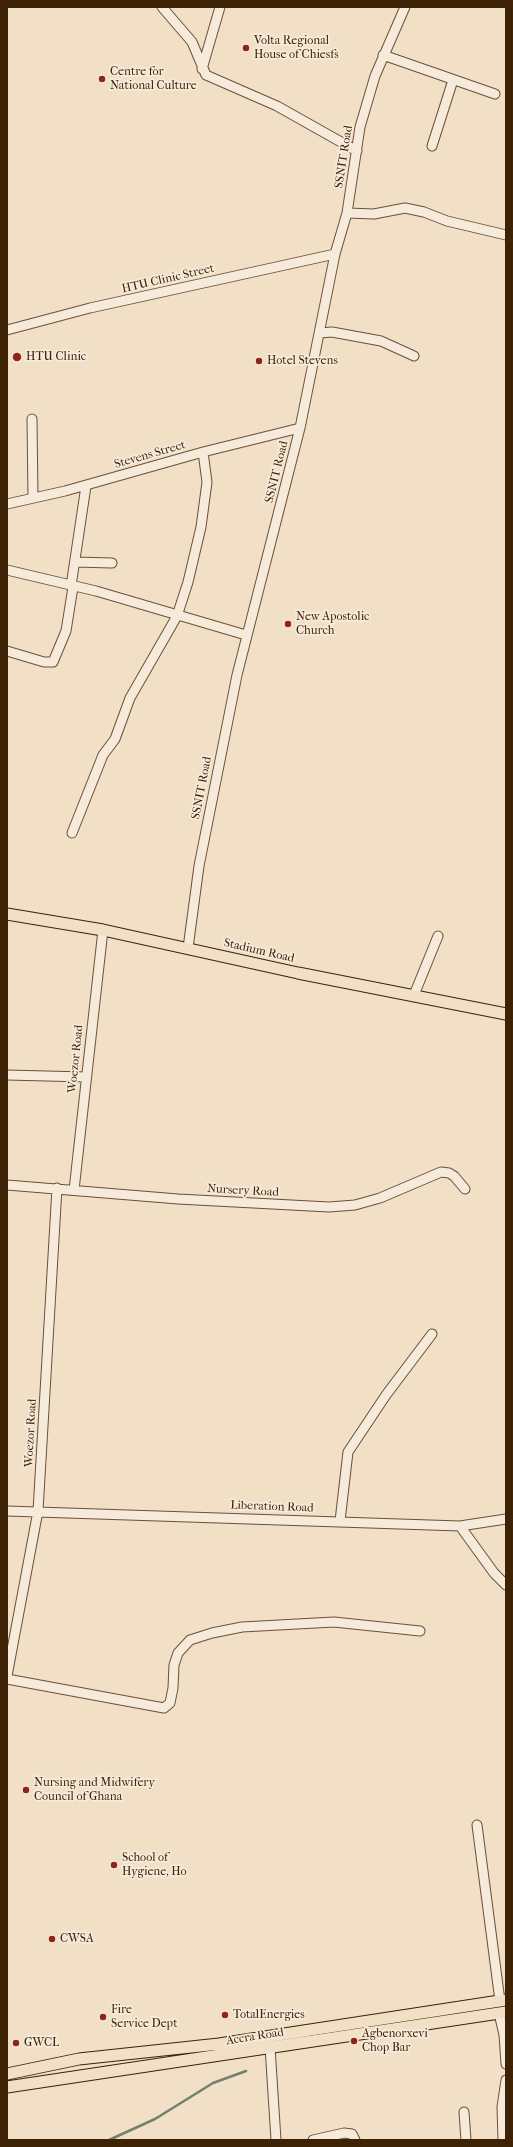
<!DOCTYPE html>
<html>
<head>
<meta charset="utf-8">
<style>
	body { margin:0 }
	#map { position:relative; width:513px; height:2147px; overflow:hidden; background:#f1dfc6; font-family:"IM FELL French Canon",serif }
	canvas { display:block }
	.frame { position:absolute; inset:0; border:8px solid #3d2206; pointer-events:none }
</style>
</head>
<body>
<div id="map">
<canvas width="513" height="2147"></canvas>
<div class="frame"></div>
</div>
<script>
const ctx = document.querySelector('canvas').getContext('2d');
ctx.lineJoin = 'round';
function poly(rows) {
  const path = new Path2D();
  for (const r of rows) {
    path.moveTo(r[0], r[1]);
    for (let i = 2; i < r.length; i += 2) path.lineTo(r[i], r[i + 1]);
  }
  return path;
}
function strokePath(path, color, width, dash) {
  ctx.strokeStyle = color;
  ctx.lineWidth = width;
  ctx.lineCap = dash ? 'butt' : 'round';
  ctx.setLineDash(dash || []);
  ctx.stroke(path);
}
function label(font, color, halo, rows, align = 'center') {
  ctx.font = font + ' "IM FELL French Canon",serif';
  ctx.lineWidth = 3.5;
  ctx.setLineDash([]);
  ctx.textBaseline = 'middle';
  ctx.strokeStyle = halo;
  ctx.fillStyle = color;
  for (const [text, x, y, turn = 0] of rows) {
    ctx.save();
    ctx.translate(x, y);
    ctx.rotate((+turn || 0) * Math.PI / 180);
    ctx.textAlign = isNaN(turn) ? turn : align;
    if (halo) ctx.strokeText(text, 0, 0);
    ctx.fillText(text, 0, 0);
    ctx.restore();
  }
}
const stream = poly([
	[109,2140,155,2119,213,2083,246,2071]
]);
const minor = poly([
	[162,7,192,42,206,75,277,106,357,151],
	[383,55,495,94],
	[202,69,220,7],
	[432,146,453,80],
	[347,213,374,214,405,208,424,212,447,221,506,235],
	[7,330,90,308,335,254],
	[320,333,332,332,381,341,414,356],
	[32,419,33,498],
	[7,504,65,491,203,452,300,428],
	[75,562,112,563],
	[7,570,96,591,246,635],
	[71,586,86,486],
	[7,651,44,662,53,662,66,631,73,587],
	[72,833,103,755,115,739,130,698,177,616,188,582,201,527,207,482,203,452],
	[188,948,199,866,237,675,300,428,335,254,347,213,360,127,375,76,405,7],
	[414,995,438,936],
	[7,1075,86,1077],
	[7,1185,178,1199,329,1207,355,1205,380,1198,441,1172,449,1173,454,1176,465,1189],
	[74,1190,103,930],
	[7,1511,460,1526,494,1573,506,1585],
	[340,1521,348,1452,386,1395,432,1334],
	[460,1526,506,1519],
	[7,1676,38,1511,57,1188],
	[7,1679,164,1708,170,1703,173,1688,174,1665,178,1653,190,1640,212,1633,242,1627,334,1622,420,1631],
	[477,1825,500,2001],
	[499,2013,504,2035,506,2064],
	[270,2047,276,2140],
	[464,2112,466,2140],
	[313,2140,344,2133,352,2134,355,2140],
	[503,2140,502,2107,506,2080]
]);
const major = poly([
	[7,914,103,930,298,973,506,1014],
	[7,2074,79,2059,219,2044,506,2000],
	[7,2087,506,2012]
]);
const markers = [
	[246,48,4,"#8f2418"],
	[102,79,4,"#8f2418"],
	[17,357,5,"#8f2418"],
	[259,361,4,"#8f2418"],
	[288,624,4,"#8f2418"],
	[26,1790,4,"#8f2418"],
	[114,1865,4,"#8f2418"],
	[52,1939,4,"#8f2418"],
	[225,2015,4,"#8f2418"],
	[103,2017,4,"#8f2418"],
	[354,2041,4,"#8f2418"],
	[16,2043,4,"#8f2418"]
];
const poiNames = [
	["Volta Regional",254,41],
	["House of Chiesfs",254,55],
	["Centre for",110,72],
	["National Culture",110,86],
	["HTU Clinic",26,357],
	["Hotel Stevens",267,361],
	["New Apostolic",296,617],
	["Church",296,631],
	["Nursing and Midwifery",34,1783],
	["Council of Ghana",34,1797],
	["School of",122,1858],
	["Hygiene, Ho",122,1872],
	["CWSA",60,1939],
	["Fire",111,2010],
	["Service Dept",111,2024],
	["TotalEnergies",233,2015],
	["Agbenorxevi",362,2034],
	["Chop Bar",362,2048],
	["GWCL",24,2043]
];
const streetNames = [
	["SSNIT Road",344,157,-81],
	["HTU Clinic Street",168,279,-13],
	["Stevens Street",150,455,-16],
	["SSNIT Road",277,472,-76],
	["SSNIT Road",202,788,-79],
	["Stadium Road",259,951,13],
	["Woezor Road",76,1059,-84],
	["Nursery Road",243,1191,3],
	["Woezor Road",31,1433,-87],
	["Liberation Road",272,1507,2],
	["Accra Road",255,2037,-9]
];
strokePath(stream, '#757f6e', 2.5);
strokePath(minor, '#6a5136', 11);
strokePath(major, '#3d2206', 13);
strokePath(minor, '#f6eada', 9);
strokePath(major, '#f1dfc6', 11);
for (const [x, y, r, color] of markers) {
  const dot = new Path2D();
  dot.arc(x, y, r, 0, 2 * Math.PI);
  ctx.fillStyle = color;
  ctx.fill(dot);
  strokePath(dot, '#f6eada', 1.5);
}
label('12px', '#3d2206', '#f6eada', poiNames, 'left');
label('12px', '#3d2206', '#f6eada', streetNames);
</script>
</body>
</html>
